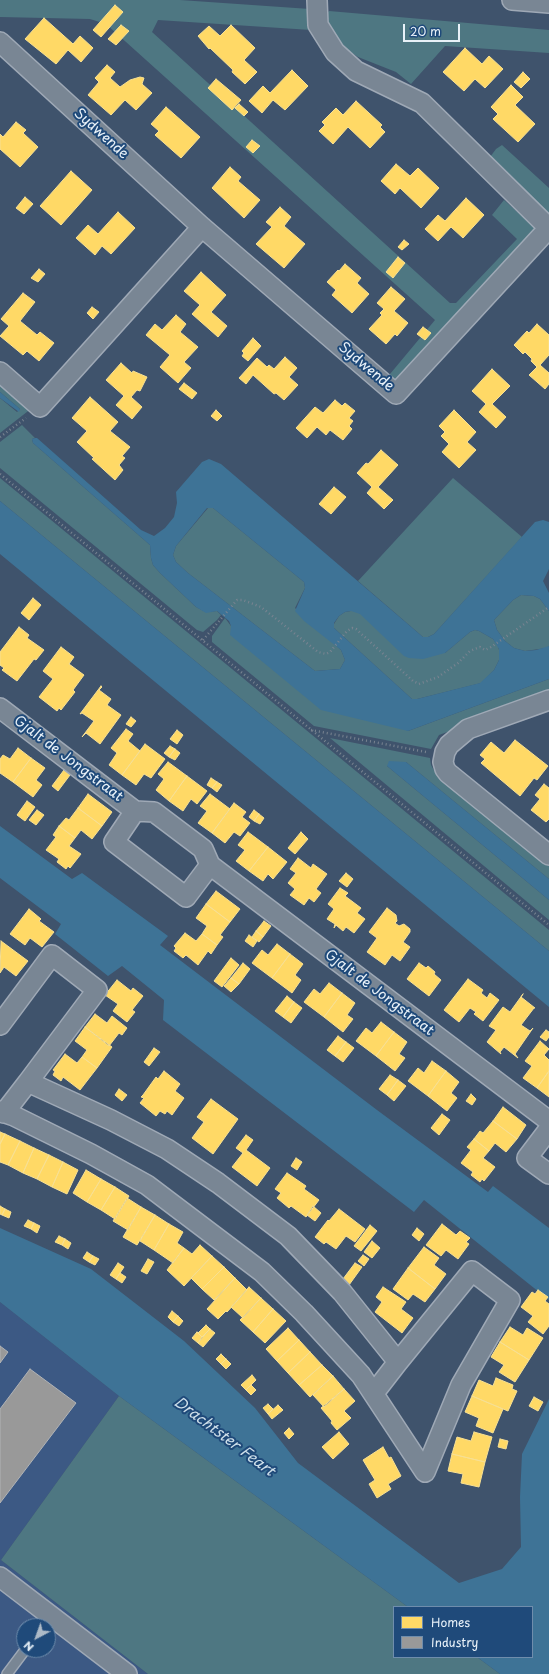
<!DOCTYPE html>
<html>
<head>
<meta charset="utf-8">
<style>
	body { margin:0 }
	#map { position:relative; width:549px; height:1674px; overflow:hidden; background:#3f536c; font-family:"Playpen Sans",sans-serif }
	canvas { display:block }
	.legend { position:absolute; left:393px; top:1606px; width:140px; height:52px; box-sizing:border-box; background:#1f4a7a; border:1px solid #6f8dac; margin:0; padding:5px 7px; list-style:none; font-size:12px; color:#e8f1f8 }
	.legend li { display:flex; align-items:center; gap:8px; height:20px }
	.legend b { width:20px; border:1px solid #6f8dac }
	.north { position:absolute; left:16px; top:1618px; width:40px; height:40px; box-sizing:border-box; background:#1f4a7a; border:1px solid #6f8dac; border-radius:50%; rotate:221deg; font-size:11px; font-weight:700; line-height:16px; text-align:center; color:#e8f1f8 }
	.north::after { content:''; display:block; margin:auto; width:14px; height:18px; background:#adbac7; clip-path:polygon(50% 0,100% 100%,50% 72%,0 100%) }
	.scale { position:absolute; left:403px; top:24px; width:57px; height:18px; box-sizing:border-box; border:2px solid #e8f1f8; border-top:0; padding-left:5px; font-size:12px; line-height:14px; white-space:nowrap; color:#e8f1f8; -webkit-text-stroke:3px #1f4a7a; paint-order:stroke }
</style>
</head>
<body>
<div id="map">
<canvas width="549" height="1674"></canvas>
<ul class="legend">
<li><b style="height:11px;background:#ffd966"></b>Homes</li>
<li><b style="height:11px;background:#999"></b>Industry</li>
</ul>
<div class="north">N</div>
<div class="scale">20 m</div>
</div>
<script>
const ctx = document.querySelector('canvas').getContext('2d');
ctx.lineJoin = 'round';
function fillPath(path, color) {
  ctx.fillStyle = color;
  ctx.fill(path, 'evenodd');
}
function poly(rows) {
  const path = new Path2D();
  for (const r of rows) {
    path.moveTo(r[0], r[1]);
    for (let i = 2; i < r.length; i += 2) path.lineTo(r[i], r[i + 1]);
  }
  return path;
}
function strokePath(path, color, width, dash) {
  ctx.strokeStyle = color;
  ctx.lineWidth = width;
  ctx.lineCap = dash ? 'butt' : 'round';
  ctx.setLineDash(dash || []);
  ctx.stroke(path);
}
function label(font, color, halo, rows, align = 'center') {
  ctx.font = font + ' "Playpen Sans",sans-serif';
  ctx.lineWidth = 4;
  ctx.setLineDash([]);
  ctx.textBaseline = 'middle';
  ctx.strokeStyle = halo;
  ctx.fillStyle = color;
  for (const [text, x, y, turn = 0] of rows) {
    ctx.save();
    ctx.translate(x, y);
    ctx.rotate((+turn || 0) * Math.PI / 180);
    ctx.textAlign = isNaN(turn) ? turn : align;
    if (halo) ctx.strokeText(text, 0, 0);
    ctx.fillText(text, 0, 0);
    ctx.restore();
  }
}
const built = poly([
	[0,1302,119,1396,1,1560,148,1674,0,1674],
	[24,1626,48,1626,48,1650,24,1650]
]);
const green = poly([
	[0,0,180,0,310,9,311,30,158,20,152,32,450,303,456,303,517,239,492,215,504,200,548,239,398,395,388,387,390,374,435,320,106,24,90,19,0,17],
	[329,11,549,30,549,53,445,46,411,84,396,72,358,57,342,46,330,33,325,16],
	[502,145,549,188,549,219,487,161,496,149],
	[0,381,32,408,0,433,0,398,17,412,20,409,0,392],
	[22,425,35,438,32,439,33,443,150,545,151,558,153,565,160,573,196,607,206,612,217,611,221,615,217,620,203,632,197,630,0,468,0,442],
	[0,478,549,930,549,951,0,501],
	[453,478,522,537,434,634,428,637,423,637,358,581],
	[208,508,213,508,304,582,305,588,295,608,341,650,345,660,340,669,315,671,188,573,176,562,173,555,176,546],
	[521,595,534,596,540,599,549,611,549,646,547,648,525,651,514,648,505,641,497,630,494,620,513,600],
	[351,611,355,611,445,653,470,632,475,630,479,631,493,639,498,646,500,654,499,660,494,670,481,683,417,699,412,699,334,628,334,624,339,616,345,612],
	[225,618,231,626,408,731,549,679,549,695,439,735,431,749,314,726,212,642,212,636],
	[330,738,430,758,431,765,436,774,549,865,549,879,406,762,387,766,549,900,549,920],
	[119,1396,408,1607,394,1607,394,1657,477,1657,500,1674,148,1674,1,1560]
]);
const water = poly([
	[0,392,20,409,19,412,0,398],
	[35,438,37,438,141,530,154,536,165,528,174,517,177,503,176,492,202,462,209,459,221,464,423,637,428,637,434,634,535,522,543,520,549,522,549,569,543,581,549,593,549,611,540,599,534,596,521,595,513,600,494,620,497,630,505,641,514,648,525,651,536,650,549,646,549,679,408,731,321,710,230,635,231,626,229,621,217,611,206,613,196,607,160,573,153,565,151,558,150,545,33,443,32,439],
	[207,508,213,508,304,582,305,588,295,611,304,621,341,650,345,660,340,669,315,671,188,573,176,562,173,555,176,546],
	[351,611,360,614,404,656,409,658,423,659,445,653,470,632,475,630,479,631,493,639,499,649,499,660,494,670,480,683,417,699,412,699,334,628,334,623,339,616,345,612],
	[0,501,549,951,549,1007,0,554],
	[389,761,406,762,549,879,549,900,387,766],
	[0,826,72,879,82,873,168,936,160,945,377,1110,488,1192,493,1186,549,1228,549,1300,424,1200,414,1212,163,1020,164,1000,122,966,108,976,55,934,61,924,0,878],
	[0,1228,91,1269,184,1341,255,1408,298,1463,459,1583,502,1569,521,1547,520,1497,522,1454,549,1399,549,1674,500,1674,477,1657,532,1657,532,1607,408,1607,119,1396,0,1302]
]);
const homes = poly([
	[115,5,123,12,101,37,93,30,115,5],
	[44,18,73,44,80,36,93,48,81,62,68,50,56,64,25,39,44,18],
	[121,25,129,31,116,45,108,39,121,25],
	[231,25,255,48,244,60,257,72,245,84,232,72,233,70,210,48,209,49,198,36,209,26,220,36,231,25],
	[465,48,482,64,489,56,503,69,485,88,475,79,464,91,443,72,465,48],
	[107,65,115,72,110,78,120,87,130,80,140,77,144,78,142,84,152,93,136,110,125,100,111,115,88,95,99,82,95,78,107,65],
	[292,70,308,86,285,110,273,100,262,113,249,101,263,86,270,93,292,70],
	[523,72,530,79,521,88,514,82,523,72],
	[216,79,241,100,232,110,208,88,216,79],
	[511,85,523,97,515,105,535,124,518,142,493,119,498,114,491,107,511,85],
	[356,101,382,125,380,127,385,132,370,148,348,127,333,144,319,131,325,125,322,122,336,108,343,115,356,101],
	[239,104,248,112,244,116,235,108,239,104],
	[166,107,200,137,181,158,155,135,159,131,151,124,166,107],
	[16,122,26,130,23,133,38,147,20,167,0,149,0,134,3,137,16,122],
	[252,140,260,146,253,153,246,147,252,140],
	[396,164,410,176,418,168,439,188,421,208,400,188,395,194,381,181,396,164],
	[230,167,241,177,238,181,260,200,244,218,212,188,230,167],
	[71,171,92,190,61,225,40,206,71,171],
	[25,197,33,204,24,214,16,208,25,197],
	[466,198,484,215,463,238,451,227,438,241,425,229,438,215,445,221,466,198],
	[280,207,291,217,284,226,305,244,284,268,256,244,272,227,266,222,280,207],
	[118,212,135,228,111,254,102,246,95,255,76,238,88,225,98,234,118,212],
	[404,240,409,244,402,250,398,247,404,240],
	[398,257,405,263,393,278,386,272,398,257],
	[345,264,361,278,357,283,369,294,352,313,332,295,336,290,327,282,338,270,339,271,345,264],
	[39,269,45,274,38,282,31,278,39,269],
	[201,272,226,295,211,312,227,326,218,337,192,314,200,305,184,291,201,272],
	[391,287,405,299,394,311,408,323,397,336,395,334,386,344,369,329,382,315,380,313,384,309,377,303,391,287],
	[23,293,35,302,20,321,37,335,40,332,54,343,39,361,27,351,23,355,0,336,9,326,1,319,23,293],
	[92,307,99,312,93,319,87,313,92,307],
	[176,315,186,324,180,332,198,347,184,362,191,368,178,383,160,367,170,355,146,335,155,324,162,330,176,315],
	[537,324,549,335,549,355,540,365,549,373,549,384,545,389,529,375,537,367,531,361,532,359,525,352,523,354,514,345,527,331,529,333,537,324],
	[423,327,431,333,425,340,417,334,423,327],
	[253,338,261,346,248,361,242,356,244,353,242,351,253,338],
	[285,357,297,368,289,377,298,385,284,400,276,393,274,394,253,375,246,384,239,378,257,358,267,367,269,365,274,369,285,357],
	[121,363,132,373,133,371,147,377,140,391,137,390,131,397,142,407,132,419,116,405,124,396,106,380,121,363],
	[492,369,510,386,492,404,506,417,496,428,479,412,486,404,472,391,492,369],
	[184,383,197,393,192,399,179,389,184,383],
	[90,397,118,422,110,431,130,447,122,456,125,458,119,465,123,470,115,480,92,459,94,458,77,442,87,431,72,418,90,397],
	[335,400,342,406,345,403,355,411,349,418,353,421,349,426,352,429,343,440,330,430,326,435,317,427,307,438,296,428,315,407,323,413,335,400],
	[216,410,222,416,217,421,211,416,216,410],
	[454,410,476,432,467,442,476,450,459,468,442,452,449,444,441,436,445,432,439,426,454,410],
	[381,450,398,465,378,487,393,500,384,509,367,493,372,487,357,473,366,463,368,464,381,450],
	[334,487,346,497,331,514,319,504,334,487],
	[33,598,41,605,29,620,21,613,33,598],
	[19,627,29,635,27,638,44,650,36,660,34,659,17,681,2,670,4,668,0,665,0,652,19,627],
	[61,647,74,657,69,664,84,675,73,690,75,692,61,710,59,708,57,711,39,697,53,679,43,671,61,647],
	[101,686,102,687,99,690,111,699,107,705,121,715,100,744,86,733,82,737,94,721,82,713,80,714,101,686],
	[131,717,136,721,131,727,126,724,131,717],
	[126,729,133,734,128,741,140,751,122,775,109,765,117,753,111,748,126,729],
	[177,730,183,735,177,744,170,739,177,730],
	[515,740,548,766,537,780,534,778,520,796,481,763,485,759,480,755,491,742,504,753,515,740],
	[145,744,165,759,151,778,144,774,136,785,122,775,145,744],
	[170,746,175,749,169,757,164,753,170,746],
	[18,748,31,758,13,782,0,773,0,759,3,755,10,759,18,748],
	[175,749,180,753,175,760,169,757,175,749],
	[31,758,45,768,36,780,42,785,33,797,13,782,31,758],
	[168,762,187,776,169,801,156,790,164,779,158,774,168,762],
	[64,770,70,775,58,791,52,786,64,770],
	[187,776,207,791,197,804,191,799,183,811,169,801,187,776],
	[211,778,217,782,212,788,207,785,211,778],
	[217,782,222,785,217,792,212,788,217,782],
	[544,784,549,788,549,819,546,822,531,810,540,799,535,795,544,784],
	[88,794,112,812,102,826,78,808,88,794],
	[210,794,230,809,212,833,198,823,207,811,200,806,210,794],
	[27,801,35,807,25,821,17,815,27,801],
	[234,803,246,812,242,817,250,823,240,836,234,832,225,843,212,833,234,803],
	[78,808,102,826,92,839,81,830,75,838,59,826,66,818,69,820,78,808],
	[37,810,44,815,36,825,29,820,37,810],
	[254,810,259,814,254,821,249,817,254,810],
	[259,814,264,818,260,824,254,821,259,814],
	[59,826,75,838,69,846,81,854,70,868,68,866,66,869,57,862,59,859,46,850,56,837,53,835,59,826],
	[248,832,268,847,249,871,236,861,245,850,238,845,248,832],
	[301,832,308,839,295,854,288,848,301,832],
	[268,847,287,862,273,879,268,874,263,881,249,871,268,847],
	[298,858,311,868,313,864,327,874,316,889,321,893,314,902,309,898,304,905,290,895,295,889,288,883,296,873,290,869,298,858],
	[346,873,353,879,347,887,339,881,346,873],
	[340,888,348,893,345,896,361,908,357,913,365,919,354,933,346,927,343,931,336,925,334,928,335,924,327,919,334,909,328,904,340,888],
	[216,891,240,909,230,922,206,904,216,891],
	[206,904,230,922,220,935,223,937,217,945,202,934,207,926,196,918,206,904],
	[387,908,396,915,397,921,395,923,399,926,404,924,410,929,410,932,403,942,410,947,400,961,392,955,385,965,367,952,377,938,369,932,387,908],
	[29,909,41,919,39,921,54,932,42,947,30,938,25,945,10,934,29,909],
	[264,921,271,926,263,937,256,931,264,921],
	[256,931,263,937,259,942,252,937,256,931],
	[185,933,196,941,202,934,217,945,211,954,208,951,198,965,186,955,183,958,174,951,176,948,174,946,185,933],
	[249,935,257,941,253,947,245,941,249,935],
	[1,941,28,961,16,976,4,967,0,973,1,941],
	[277,944,290,954,272,978,252,963,262,950,268,955,277,944],
	[290,954,303,964,295,975,301,980,292,993,272,978,290,954],
	[231,958,239,965,222,987,214,981,231,958],
	[243,963,250,969,239,984,231,978,243,963],
	[419,963,426,968,428,966,435,972,434,974,441,980,429,996,407,979,419,963],
	[231,978,239,984,231,992,224,986,231,978],
	[468,979,483,990,481,993,487,998,490,993,499,1000,483,1021,474,1014,476,1012,470,1008,459,1022,444,1010,468,979],
	[117,980,131,991,133,988,143,996,132,1010,135,1012,127,1022,113,1011,118,1004,105,995,117,980],
	[329,983,342,993,324,1017,304,1002,314,989,320,994,329,983],
	[342,993,355,1003,347,1015,353,1019,343,1032,324,1017,342,993],
	[523,994,521,997,535,1008,534,1008,521,1025,530,1031,533,1028,515,1054,518,1058,504,1047,500,1052,501,1054,487,1042,496,1030,489,1026,503,1007,510,1012,523,994],
	[287,996,294,1002,283,1017,275,1011,287,996],
	[294,1002,302,1008,291,1023,283,1017,294,1002],
	[95,1014,107,1023,112,1016,127,1028,122,1035,119,1033,109,1046,85,1027,95,1014],
	[381,1022,394,1032,376,1056,356,1041,366,1028,372,1033,381,1022],
	[85,1027,112,1047,97,1068,82,1057,87,1050,75,1041,85,1027],
	[546,1030,549,1032,549,1037,546,1041,540,1037,546,1030],
	[394,1032,407,1042,399,1054,405,1058,395,1071,376,1056,394,1032],
	[338,1036,346,1042,335,1056,327,1050,338,1036],
	[540,1041,549,1049,544,1055,549,1060,549,1071,537,1088,523,1078,532,1066,525,1061,540,1041],
	[346,1042,354,1048,343,1062,335,1056,346,1042],
	[154,1048,160,1052,149,1066,144,1062,154,1048],
	[65,1054,77,1063,82,1057,97,1068,80,1090,63,1077,61,1081,53,1075,55,1071,53,1070,65,1054],
	[432,1061,446,1071,428,1096,408,1081,418,1068,424,1073,432,1061],
	[164,1071,180,1084,175,1091,184,1098,172,1115,167,1111,165,1114,160,1111,156,1116,140,1103,144,1098,141,1097,143,1095,156,1077,158,1079,164,1071],
	[446,1071,459,1082,451,1093,457,1098,447,1111,428,1096,446,1071],
	[549,1071,549,1097,537,1088,549,1071],
	[390,1075,398,1080,387,1095,379,1089,390,1075],
	[398,1080,406,1086,394,1101,387,1095,398,1080],
	[119,1089,127,1095,122,1101,115,1095,119,1089],
	[471,1094,476,1099,472,1105,466,1101,471,1094],
	[211,1099,238,1119,213,1154,192,1138,204,1122,197,1117,211,1099],
	[503,1107,526,1125,517,1139,493,1121,503,1107],
	[442,1114,450,1120,439,1135,431,1128,442,1114],
	[493,1121,517,1139,506,1152,495,1143,489,1151,474,1139,480,1131,483,1133,493,1121],
	[0,1132,5,1134,0,1144,0,1132],
	[5,1134,20,1141,8,1165,0,1162,0,1144,5,1134],
	[246,1135,253,1140,246,1150,270,1168,257,1186,232,1167,243,1153,236,1148,246,1135],
	[474,1139,489,1151,483,1158,495,1167,484,1181,482,1179,480,1182,471,1175,473,1172,461,1163,471,1150,467,1147,474,1139],
	[20,1141,34,1148,23,1173,8,1165,20,1141],
	[34,1148,49,1155,37,1179,23,1173,34,1148],
	[49,1155,63,1162,52,1187,37,1179,49,1155],
	[296,1158,302,1162,297,1170,291,1166,296,1158],
	[63,1162,78,1170,67,1194,52,1187,63,1162],
	[86,1170,101,1179,87,1202,73,1193,86,1170],
	[287,1173,306,1186,304,1189,319,1200,306,1217,291,1206,289,1208,277,1198,281,1193,275,1189,287,1173],
	[101,1179,115,1187,101,1210,87,1202,101,1179],
	[115,1187,129,1196,115,1219,101,1210,115,1187],
	[127,1198,141,1207,128,1230,113,1221,127,1198],
	[0,1206,5,1209,2,1215,0,1214,0,1206],
	[313,1206,321,1213,315,1221,307,1215,313,1206],
	[141,1207,155,1215,137,1245,123,1237,141,1207],
	[5,1209,11,1212,9,1218,2,1215,5,1209],
	[339,1209,365,1229,355,1242,346,1236,336,1249,326,1242,324,1244,315,1237,328,1220,329,1221,339,1209],
	[155,1215,169,1224,154,1250,140,1241,155,1215],
	[28,1220,34,1223,31,1229,24,1226,28,1220],
	[34,1223,40,1226,37,1233,31,1229,34,1223],
	[169,1224,183,1232,177,1243,184,1248,173,1263,154,1250,169,1224],
	[442,1224,456,1235,460,1231,470,1238,466,1242,469,1244,458,1259,446,1250,441,1256,426,1245,442,1224],
	[370,1225,377,1231,361,1251,354,1246,370,1225],
	[417,1228,424,1234,419,1241,412,1235,417,1228],
	[59,1236,65,1239,62,1245,55,1242,59,1236],
	[65,1239,71,1243,68,1249,62,1245,65,1239],
	[372,1241,380,1248,372,1258,364,1252,372,1241],
	[200,1245,212,1256,184,1286,167,1270,184,1248,192,1254,200,1245],
	[424,1247,439,1258,434,1265,446,1274,435,1289,408,1268,424,1247],
	[87,1252,93,1256,89,1262,83,1258,87,1252],
	[363,1255,369,1259,364,1266,358,1261,363,1255],
	[93,1256,99,1259,95,1265,89,1262,93,1256],
	[212,1256,224,1267,202,1289,191,1278,212,1256],
	[148,1259,154,1262,147,1274,141,1271,148,1259],
	[118,1263,124,1267,116,1279,110,1275,118,1263],
	[355,1263,362,1267,349,1285,343,1279,355,1263],
	[224,1267,235,1278,214,1300,202,1289,224,1267],
	[408,1268,435,1289,425,1302,413,1294,408,1300,393,1289,408,1268],
	[120,1273,126,1277,122,1283,116,1279,120,1273],
	[235,1278,247,1290,227,1312,226,1311,218,1319,207,1309,235,1278],
	[249,1287,261,1298,243,1318,231,1307,249,1287],
	[383,1287,406,1302,401,1309,413,1318,402,1333,375,1312,382,1302,376,1297,383,1287],
	[538,1290,548,1297,545,1301,549,1304,549,1326,543,1334,528,1322,533,1316,521,1307,532,1292,535,1294,538,1290],
	[261,1298,273,1309,253,1332,240,1320,261,1298],
	[273,1309,286,1321,265,1343,253,1332,273,1309],
	[172,1311,178,1316,173,1322,168,1317,172,1311],
	[178,1316,183,1321,179,1326,173,1322,178,1316],
	[206,1325,210,1329,202,1337,198,1333,206,1325],
	[510,1327,523,1335,527,1328,543,1338,529,1360,500,1342,510,1327],
	[288,1328,299,1340,277,1361,266,1349,288,1328],
	[210,1329,215,1333,203,1347,198,1343,210,1329],
	[197,1332,202,1337,198,1343,192,1338,197,1332],
	[299,1340,310,1352,288,1373,277,1361,299,1340],
	[500,1342,529,1360,515,1382,499,1372,504,1365,491,1357,500,1342],
	[310,1352,322,1365,299,1385,288,1373,310,1352],
	[221,1354,226,1359,221,1364,216,1359,221,1354],
	[226,1359,231,1364,226,1369,221,1364,226,1359],
	[322,1365,333,1376,310,1397,299,1385,322,1365],
	[252,1375,256,1380,246,1390,241,1385,252,1375],
	[333,1376,344,1389,324,1407,313,1395,333,1376],
	[496,1378,513,1385,512,1389,517,1391,508,1411,472,1396,479,1380,493,1386,496,1378],
	[251,1385,256,1390,251,1395,246,1390,251,1385],
	[344,1389,355,1401,344,1411,351,1418,337,1430,331,1423,332,1421,321,1408,344,1389],
	[472,1396,503,1409,493,1433,476,1426,479,1418,465,1412,472,1396],
	[534,1397,543,1402,538,1411,529,1406,534,1397],
	[268,1404,273,1409,268,1414,263,1408,268,1404],
	[278,1405,283,1410,272,1419,268,1414,278,1405],
	[289,1428,294,1434,289,1439,284,1433,289,1428],
	[339,1432,349,1444,333,1459,322,1447,339,1432],
	[474,1432,492,1437,485,1462,452,1454,457,1437,471,1441,474,1432],
	[500,1439,508,1441,506,1449,498,1447,500,1439],
	[383,1447,389,1458,391,1457,401,1476,388,1484,391,1489,377,1498,369,1484,375,1480,363,1460,383,1447],
	[452,1454,485,1462,479,1487,461,1483,463,1474,448,1471,452,1454]
]);
const industry = poly([
	[0,1346,8,1352,0,1363,0,1346],
	[30,1369,76,1403,0,1503,0,1409,30,1369]
]);
const path = poly([
	[0,437,26,418],
	[0,474,549,925],
	[203,640,237,600,243,600,261,607,318,652,326,654,330,652,347,631,352,628,356,629,413,681,419,684,438,677,458,663,470,651,480,647,485,650,491,647,549,607],
	[311,730,426,752]
]);
const lane = poly([
	[43,1626,51,1616],
	[7,1674,25,1650]
]);
const street = poly([
	[317,0,318,25,335,52,356,71,422,103,549,228],
	[512,0,549,3],
	[0,42,202,227,396,394,549,228],
	[0,372,40,407,202,227],
	[549,700,468,729,449,745,445,752,443,762,445,769,448,773,549,855],
	[0,708,135,811,154,812,203,849,210,865,549,1121],
	[135,811,114,842,186,897,210,865],
	[0,1025,52,955,97,990,28,1082,111,1120,167,1149,218,1183,288,1236,342,1292,398,1362,472,1271,510,1300,461,1385,425,1472,361,1375,304,1313,262,1272,147,1185,91,1154,14,1116,0,1111],
	[4,1113,28,1082],
	[549,1129,527,1158,549,1174],
	[374,1393,398,1362],
	[0,1577,127,1674]
]);
const streetNames = [
	["Sydwende",101,134,42],
	["Sydwende",366,367,40],
	["Gjalt de Jongstraat",68,759,37],
	["Gjalt de Jongstraat",379,993,37]
];
const waterNames = [
	["Drachtster Feart",224,1437,37]
];
fillPath(built, '#3c5984');
fillPath(green, '#4e7782');
fillPath(water, '#3e7396');
fillPath(homes, '#ffd966');
strokePath(homes, '#f8e092', 1);
fillPath(industry, '#999');
strokePath(industry, '#b1b3b6', 1);
strokePath(lane, '#9fa9b6', 12);
strokePath(street, '#9fa9b6', 22);
strokePath(path, '#798491', 2.5, [1, 3]);
strokePath(lane, '#798694', 9);
strokePath(street, '#798694', 19);
label('14px', '#e8f1f8', '#1f4a7a', streetNames);
label('italic 15px', '#cedfea', '#1f4a7a', waterNames);
</script>
</body>
</html>
